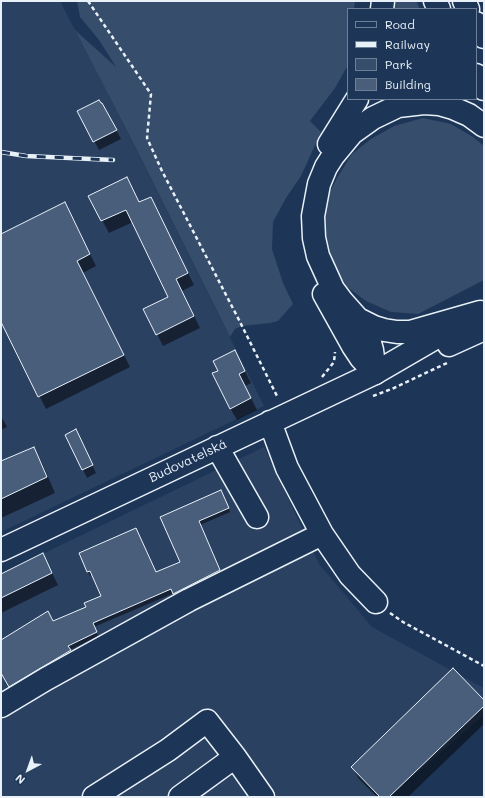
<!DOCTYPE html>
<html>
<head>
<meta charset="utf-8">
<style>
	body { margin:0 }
	#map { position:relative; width:485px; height:798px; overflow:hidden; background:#1d3557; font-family:Mali,sans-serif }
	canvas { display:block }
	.frame { position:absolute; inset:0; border:2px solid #e8f1f8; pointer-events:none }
	.legend { position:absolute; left:347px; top:8px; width:130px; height:92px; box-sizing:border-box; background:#1d3557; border:1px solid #6e8097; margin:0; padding:5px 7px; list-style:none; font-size:12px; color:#e8f1f8 }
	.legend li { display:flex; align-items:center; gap:8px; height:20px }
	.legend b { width:20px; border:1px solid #6e8097 }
	.north { position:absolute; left:8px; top:750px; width:40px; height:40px; -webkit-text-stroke:3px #1d3557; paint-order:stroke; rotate:221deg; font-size:11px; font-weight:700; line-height:16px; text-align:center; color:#e8f1f8 }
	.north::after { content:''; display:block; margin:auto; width:14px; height:18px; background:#e8f1f8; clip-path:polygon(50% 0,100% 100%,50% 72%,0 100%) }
</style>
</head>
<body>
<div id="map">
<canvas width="485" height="798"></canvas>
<div class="frame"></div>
<ul class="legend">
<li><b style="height:5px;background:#1d3557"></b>Road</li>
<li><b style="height:5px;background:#e8f1f8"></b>Railway</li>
<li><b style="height:11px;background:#374d6c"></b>Park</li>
<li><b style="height:11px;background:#495e7a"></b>Building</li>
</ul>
<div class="north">N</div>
</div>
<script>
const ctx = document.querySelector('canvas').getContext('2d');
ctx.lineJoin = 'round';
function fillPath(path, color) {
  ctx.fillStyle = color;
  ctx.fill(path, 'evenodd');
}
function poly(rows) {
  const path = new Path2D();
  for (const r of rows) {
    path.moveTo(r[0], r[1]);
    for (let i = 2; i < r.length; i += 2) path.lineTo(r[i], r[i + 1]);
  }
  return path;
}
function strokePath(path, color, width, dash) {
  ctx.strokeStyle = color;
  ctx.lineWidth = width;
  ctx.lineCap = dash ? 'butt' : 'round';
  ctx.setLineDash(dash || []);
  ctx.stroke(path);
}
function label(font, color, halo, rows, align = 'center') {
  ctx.font = font + ' Mali,sans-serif';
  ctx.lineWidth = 3;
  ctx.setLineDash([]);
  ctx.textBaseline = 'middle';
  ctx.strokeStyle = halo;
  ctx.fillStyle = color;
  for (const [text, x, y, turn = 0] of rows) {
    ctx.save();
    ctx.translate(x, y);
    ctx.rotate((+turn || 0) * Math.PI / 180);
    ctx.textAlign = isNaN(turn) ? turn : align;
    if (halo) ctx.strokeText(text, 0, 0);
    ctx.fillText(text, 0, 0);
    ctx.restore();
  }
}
const built = poly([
	[1,1,60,1,137,150,264,406,1,532],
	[264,447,319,564,372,627,484,688,484,715,389,797,1,797,1,574]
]);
const green = poly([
	[77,1,355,1,354,9,348,9,348,65,335,88,310,121,321,132,301,176,286,198,273,222,272,249,283,283,293,304,278,321,270,323,242,326,235,329,230,337,137,150,75,30,116,67,99,40,80,17],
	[394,1,416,1,420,9,394,9],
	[423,118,451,124,473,137,484,146,484,280,418,314,391,312,366,301,347,287,335,266,326,242,324,217,328,196,337,178,352,154,371,139,394,126]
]);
const shadow = poly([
	[79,112,107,112,121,139,99,150],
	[89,196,139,203,151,198,194,285,182,291,200,328,163,346,157,334,170,297,133,222,109,233],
	[71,215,96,266,83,273,130,367,46,409,1,320,1,235],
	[241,364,251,383,245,386,257,410,237,420,230,408],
	[1,416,7,427,1,430],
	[66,435,80,439,96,473,87,478],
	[33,448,42,463,55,493,1,518,1,462],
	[223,495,230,512,200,525,222,574,176,598,174,593,94,627,98,636,70,650,72,654,12,690,1,671,1,641,87,608,102,596,92,574,90,576,80,553,156,573,182,562,162,517],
	[43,555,58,585,1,613,1,575],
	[484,701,484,724,408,797,377,797,359,779,352,767]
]);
const building = poly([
	[99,100,101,103,102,103,117,130,93,142,77,111,99,100],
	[127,177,139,202,151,197,188,273,176,279,194,316,156,335,143,309,168,297,126,210,101,221,88,196,127,177],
	[65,202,90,254,77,261,124,355,38,397,1,322,1,234,65,202],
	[235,350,245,371,239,374,251,398,230,409,212,373,218,371,213,361,235,350],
	[76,429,93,465,82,470,65,435,76,429],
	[34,447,47,477,1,499,1,461,34,447],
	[221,490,229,508,199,521,220,570,173,594,171,589,93,623,97,632,68,646,71,650,9,687,1,673,1,640,48,611,53,621,86,607,84,603,101,596,90,571,87,572,79,553,136,528,156,572,180,562,160,517,221,490],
	[43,553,52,573,1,598,1,574,43,553],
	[453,668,484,700,484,706,389,797,380,797,351,767,453,668]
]);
const path = poly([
	[88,1,151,94,147,138,162,171,239,320,278,398],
	[322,377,334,362,335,352],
	[373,396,394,388,447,363],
	[390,613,403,622,484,666]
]);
const minor = poly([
	[449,345,484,329],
	[270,422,287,468,322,534,350,575,376,602],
	[217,447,257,517],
	[1,550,375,373,468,319],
	[1,706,46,679,189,600,322,534],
	[94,797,168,750,207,721,235,757],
	[180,797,235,757,263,797]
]);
const highway = poly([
	[435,1,439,9],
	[464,1,468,9],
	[382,9,383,1],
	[476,23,484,37],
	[476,75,484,89],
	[329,144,357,99],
	[324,294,353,346,361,358,375,373],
	[358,319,374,327,384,330,397,332,410,332,480,312],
	[375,373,372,350,368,336,358,319,342,301,333,289,318,256,314,238,313,216,319,184,326,167,333,156,352,133,373,118,398,106,424,103,439,104,453,108,469,115,484,126]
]);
const rail = poly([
	[1,152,26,156,113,160]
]);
const streetNames = [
	["Budovatelská",188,461,-25]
];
fillPath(built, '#2a4162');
fillPath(green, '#374d6c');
fillPath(shadow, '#0007');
fillPath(building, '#495e7a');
strokePath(building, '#e8f1f8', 1);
strokePath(minor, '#e8f1f8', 25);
strokePath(highway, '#e8f1f8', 25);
strokePath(path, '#e8f1f8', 2.5, [4, 3]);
strokePath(minor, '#1d3557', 22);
strokePath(highway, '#1d3557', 22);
strokePath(rail, '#e8f1f8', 4.5);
strokePath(rail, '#1d3557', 3, [9]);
label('13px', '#e8f1f8', '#1d3557', streetNames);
</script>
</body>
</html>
